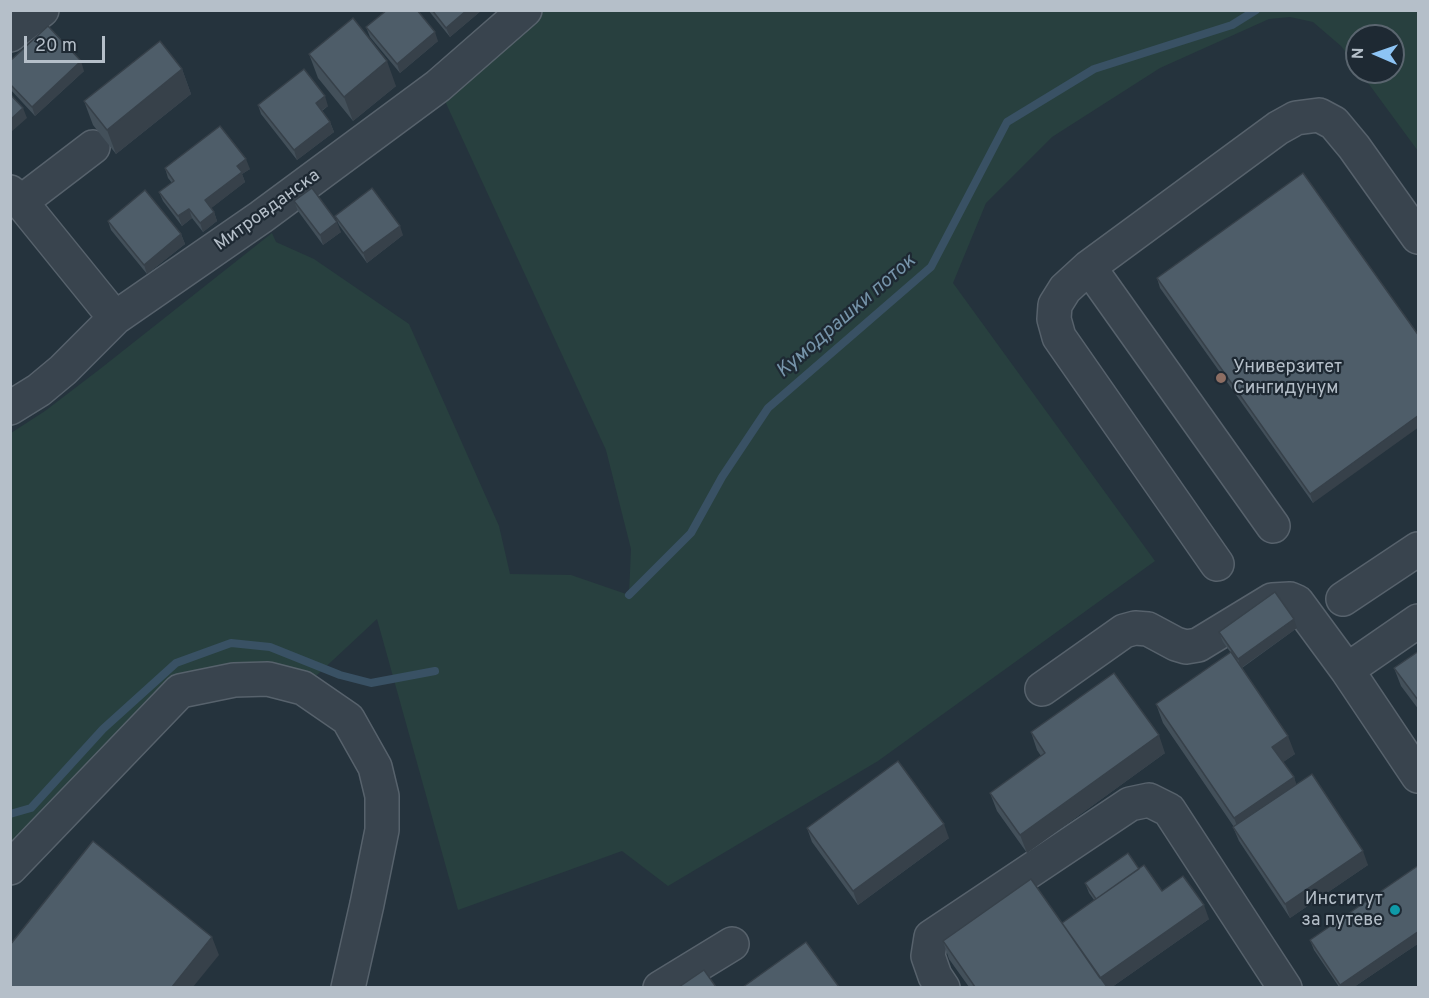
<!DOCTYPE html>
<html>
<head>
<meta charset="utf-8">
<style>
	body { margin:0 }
	#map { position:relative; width:1429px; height:998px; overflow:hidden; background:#25333d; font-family:Overpass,sans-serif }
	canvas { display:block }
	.frame { position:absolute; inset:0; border:12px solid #b5bfc9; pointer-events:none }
	.north { position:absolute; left:1345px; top:24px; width:60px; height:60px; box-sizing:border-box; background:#1e2933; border:2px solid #5a656f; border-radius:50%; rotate:272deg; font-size:16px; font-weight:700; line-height:24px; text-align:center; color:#b5bfc9 }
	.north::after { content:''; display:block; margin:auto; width:21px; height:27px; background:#8dc4f5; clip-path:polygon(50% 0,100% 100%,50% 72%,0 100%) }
	.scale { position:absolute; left:24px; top:36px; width:81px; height:27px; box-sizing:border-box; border:3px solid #b5bfc9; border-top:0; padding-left:8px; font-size:18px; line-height:21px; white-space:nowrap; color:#b5bfc9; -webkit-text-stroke:4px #1e2933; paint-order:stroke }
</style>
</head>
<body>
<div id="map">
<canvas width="1429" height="998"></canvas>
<div class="frame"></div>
<div class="north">N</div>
<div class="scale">20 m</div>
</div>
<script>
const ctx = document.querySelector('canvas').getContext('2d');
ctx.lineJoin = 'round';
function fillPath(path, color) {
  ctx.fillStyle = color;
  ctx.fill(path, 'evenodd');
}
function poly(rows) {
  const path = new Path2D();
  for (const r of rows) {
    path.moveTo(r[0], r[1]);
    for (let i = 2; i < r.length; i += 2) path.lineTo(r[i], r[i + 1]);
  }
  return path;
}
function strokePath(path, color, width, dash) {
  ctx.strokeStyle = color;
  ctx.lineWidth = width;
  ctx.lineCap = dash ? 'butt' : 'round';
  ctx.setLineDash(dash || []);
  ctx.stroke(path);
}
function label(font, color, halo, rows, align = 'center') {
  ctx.font = font + ' Overpass,sans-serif';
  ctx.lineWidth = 4.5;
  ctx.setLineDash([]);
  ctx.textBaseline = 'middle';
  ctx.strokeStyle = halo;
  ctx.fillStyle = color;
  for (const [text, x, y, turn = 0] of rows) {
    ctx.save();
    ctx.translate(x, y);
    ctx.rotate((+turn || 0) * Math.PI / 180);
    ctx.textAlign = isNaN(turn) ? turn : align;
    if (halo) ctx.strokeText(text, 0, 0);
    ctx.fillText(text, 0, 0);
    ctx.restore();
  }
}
const green = poly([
	[522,11,1418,11,1418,151,1360,72,1393,72,1393,36,1357,36,1357,67,1341,46,1313,22,1290,17,1269,19,1160,68,1052,137,986,203,953,283,1155,561,878,761,668,886,622,851,458,910,377,619,303,688,180,691,11,868,11,433,45,411,100,369,272,233,276,242,314,259,409,324,499,526,510,574,571,575,629,595,631,549,606,450,438,86]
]);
const stream = poly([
	[629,595,691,533,722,477,768,408,931,267,1007,122,1094,69,1232,25,1256,10],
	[10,814,31,808,103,729,176,663,231,643,270,647,340,675,371,683,435,671]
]);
const minor = poly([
	[10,35,42,10],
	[10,192,21,202,115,318],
	[21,202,93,147],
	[1089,267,1273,526],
	[10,408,39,390,63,370,115,318,261,217,438,86,525,10],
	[1217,564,1059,337,1054,319,1055,305,1065,289,1089,267,1278,128,1296,118,1319,115,1334,123,1354,147,1418,237],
	[1343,599,1418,549],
	[1347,670,1418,621],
	[1042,689,1124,631,1135,628,1148,629,1176,644,1186,647,1198,645,1272,600,1290,599,1297,602,1347,670,1418,776],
	[10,868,180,691,234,680,268,679,303,688,348,719,375,767,382,796,382,830,367,904,348,988],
	[660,988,732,944],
	[943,988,935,976,928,956,931,937,1130,804,1149,800,1169,810,1285,988]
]);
const wall = poly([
	[428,10,482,10,450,37],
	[366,27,438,41,400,73,370,37],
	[309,54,396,86,353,121,318,78],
	[10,61,84,71,35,116,10,89],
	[182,69,191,94,116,154,93,125,84,101],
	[258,105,328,106,322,111,330,122,334,132,297,160,261,114],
	[165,168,250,169,242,174,245,182,211,208,214,212,217,221,203,232,192,218,182,226,163,201,159,192,172,183,168,178],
	[294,201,341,232,323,245,298,211],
	[335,216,403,235,367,263,339,225],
	[108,221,181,234,185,244,147,274,111,230],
	[1157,278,1417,334,1313,503,1160,288],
	[1297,628,1242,668,1295,754,1283,762,1294,777,1296,785,1368,865,1290,918,1239,841,1233,827,1234,827,1163,723,1156,704,1231,653,1223,642,1219,632],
	[1419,651,1419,710,1401,686,1394,668],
	[1031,732,1165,753,1027,853,997,811,990,793,1041,756,1037,750],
	[807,828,949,838,858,905,812,842],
	[1419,865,1419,943,1354,987,1339,987,1314,950,1310,940],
	[1139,869,1162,891,1209,919,1112,987,969,987,949,959,943,941,1062,923,1094,900,1089,893,1085,883]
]);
const shadedWall = poly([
	[467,10,482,10,450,37,446,28],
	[435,32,438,41,400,73,397,64],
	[81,61,84,71,35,116,32,107],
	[387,61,396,86,353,121,344,97],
	[182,69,191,94,116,154,107,130],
	[325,96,328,106,319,112,316,103],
	[23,108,27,118,10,133,10,120],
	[330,122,334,132,297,160,294,150],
	[246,159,250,169,242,174,245,182,209,210,205,200,237,166],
	[189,209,192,218,182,226,178,216],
	[214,212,217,221,203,232,200,223],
	[337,222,341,232,323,245,320,235],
	[400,226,403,235,367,263,363,253],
	[181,234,185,244,147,274,144,265],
	[1419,415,1419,427,1313,503,1310,494],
	[1294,619,1297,628,1241,668,1238,659],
	[1159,735,1165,753,1027,853,1020,835],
	[1288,736,1295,754,1279,765,1272,747],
	[1294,777,1300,795,1241,836,1234,818],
	[944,824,949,838,858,905,853,891],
	[1363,851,1368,865,1290,918,1285,904],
	[1204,905,1209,919,1112,987,1102,987,1099,979],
	[1419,931,1419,943,1354,987,1341,987,1340,985],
	[212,937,219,955,193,987,172,987]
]);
const building = poly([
	[387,10,417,10,435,32,397,64,366,27,387,10],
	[432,10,467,10,446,28,432,10],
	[353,18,387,61,344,97,309,54,353,18],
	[48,26,81,61,32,107,10,84,10,61,48,26],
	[160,41,182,69,107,130,84,101,160,41],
	[304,69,325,96,316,103,330,122,294,150,258,105,304,69],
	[10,94,23,108,10,120,10,94],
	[220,126,246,159,237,166,242,172,205,200,214,212,200,223,189,209,178,216,159,192,174,181,165,168,220,126],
	[1303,173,1419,336,1419,415,1310,494,1157,278,1303,173],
	[312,188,337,222,320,235,294,201,312,188],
	[372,188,400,226,363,253,335,216,372,188],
	[145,190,181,234,144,265,108,221,145,190],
	[1275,592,1294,619,1238,659,1219,632,1275,592],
	[1419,651,1419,700,1418,700,1394,668,1419,651],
	[1231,652,1288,736,1272,747,1294,777,1234,818,1156,704,1231,652],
	[1114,673,1159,735,1020,835,990,793,1045,753,1031,732,1114,673],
	[898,761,944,824,853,891,807,828,898,761],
	[1312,774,1363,851,1285,904,1233,827,1312,774],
	[93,841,212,937,172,987,10,987,10,945,93,841],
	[1128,853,1139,869,1096,899,1085,883,1128,853],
	[1144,865,1162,891,1183,876,1204,905,1100,978,1062,923,1144,865],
	[1419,865,1419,931,1340,985,1310,940,1419,865],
	[1031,879,1107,987,975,987,943,941,1031,879],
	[806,942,839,987,743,987,806,942],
	[704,970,716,987,679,987,704,970]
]);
const markers = [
	[1221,378,6,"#8d6e63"],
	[1395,910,6,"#0f9aa8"]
];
const streetNames = [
	["Митровданска",268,211,-36]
];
const poiNames = [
	["Универзитет",1233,368],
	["Сингидунум",1233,389],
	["Институт",1383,900,"right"],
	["за путеве",1383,921,"right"]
];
const waterNames = [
	["Кумодрашки поток",847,317,-41]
];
fillPath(green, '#28403f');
strokePath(stream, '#395164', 8);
strokePath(minor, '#57626c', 36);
strokePath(minor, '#39444e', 33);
fillPath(wall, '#43505a');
fillPath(shadedWall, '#37414a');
fillPath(building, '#4e5d69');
strokePath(building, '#37414a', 1.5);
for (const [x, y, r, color] of markers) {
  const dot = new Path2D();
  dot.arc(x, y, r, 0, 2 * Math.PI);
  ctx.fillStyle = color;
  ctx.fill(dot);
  strokePath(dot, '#1e2933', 2);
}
label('18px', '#b5bfc9', '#1e2933', streetNames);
label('18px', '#b5bfc9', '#1e2933', poiNames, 'left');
label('italic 20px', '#7694aa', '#1e2933', waterNames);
</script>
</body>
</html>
